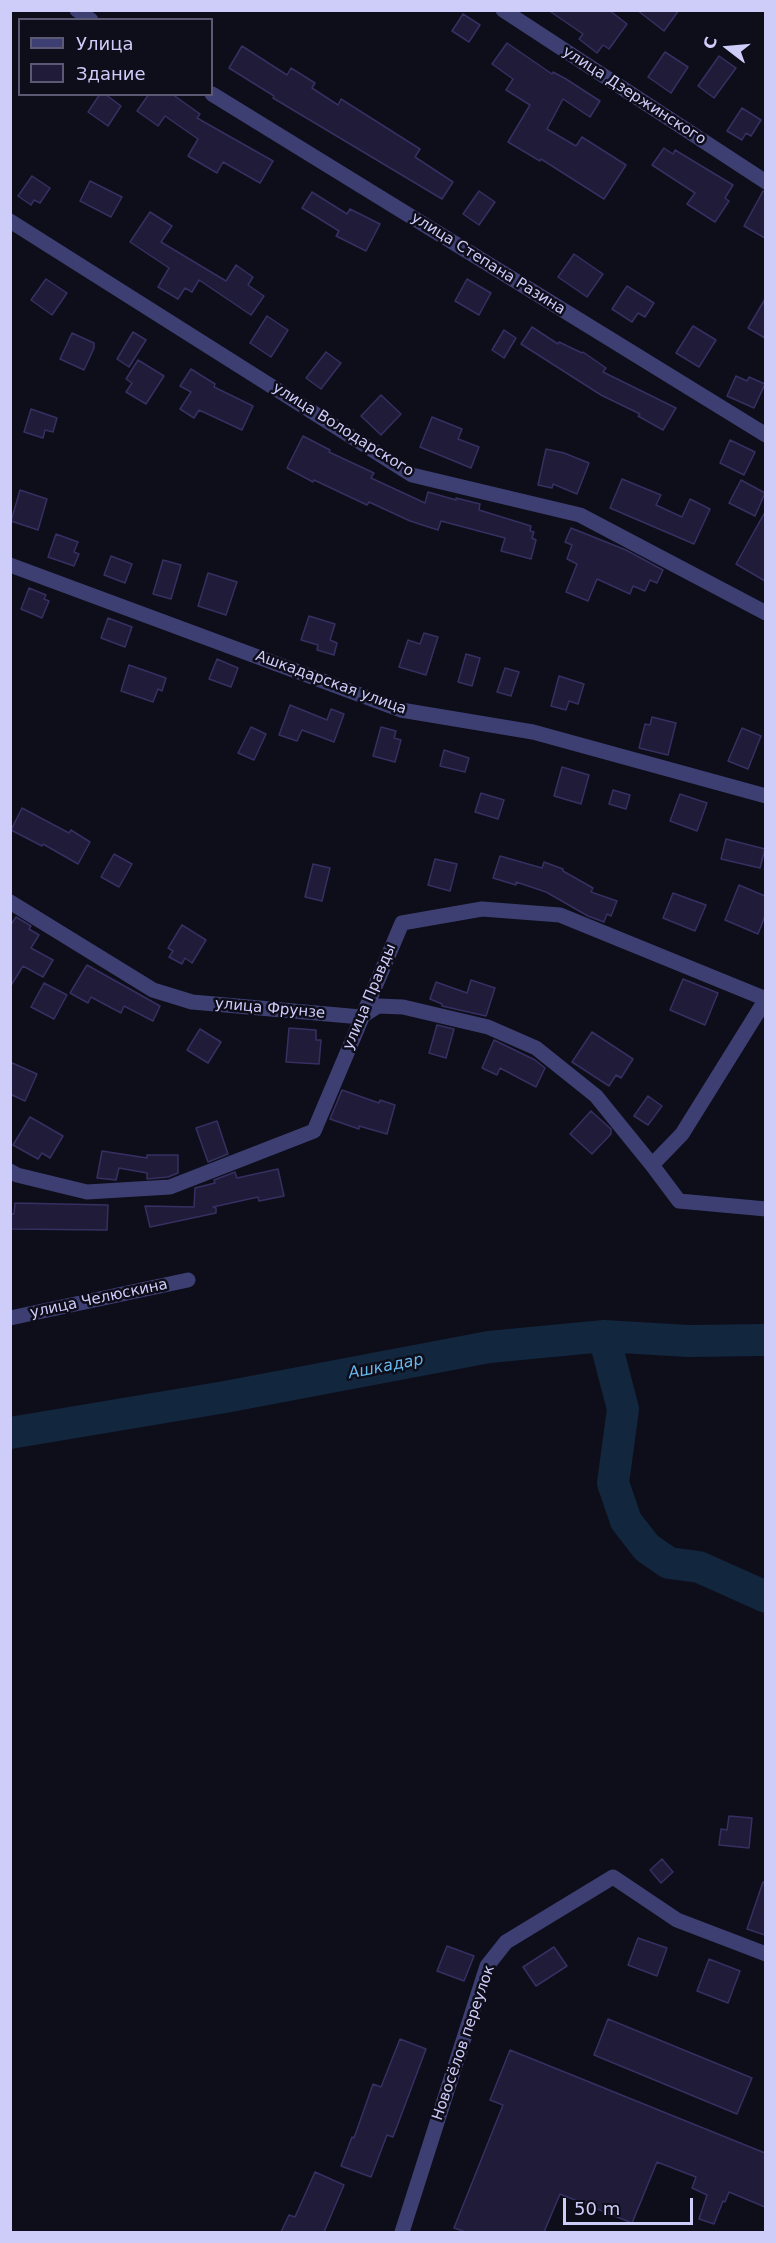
<!DOCTYPE html>
<html>
<head>
<meta charset="utf-8">
<style>
	body { margin:0 }
	#map { position:relative; width:776px; height:2243px; overflow:hidden; background:#0e0d1a; font-family:"DejaVu Sans",sans-serif }
	canvas { display:block }
	.frame { position:absolute; inset:0; border:12px solid #ceccf9; pointer-events:none }
	.legend { position:absolute; left:18px; top:18px; width:195px; height:78px; box-sizing:border-box; background:#0e0d1a; border:2px solid #5b5973; margin:0; padding:8px 10px; list-style:none; font-size:18px; color:#ceccf9 }
	.legend li { display:flex; align-items:center; gap:12px; height:30px }
	.legend b { width:30px; border:2px solid #5b5973 }
	.north { position:absolute; left:698px; top:18px; width:60px; height:60px; -webkit-text-stroke:4px #0e0d1a; paint-order:stroke; rotate:286deg; font-size:16px; font-weight:700; line-height:24px; text-align:center; color:#ceccf9 }
	.north::after { content:''; display:block; margin:auto; width:21px; height:27px; background:#ceccf9; clip-path:polygon(50% 0,100% 100%,50% 72%,0 100%) }
	.scale { position:absolute; left:563px; top:2198px; width:130px; height:27px; box-sizing:border-box; border:3px solid #ceccf9; border-top:0; padding-left:8px; font-size:18px; line-height:21px; white-space:nowrap; color:#ceccf9; -webkit-text-stroke:4px #0e0d1a; paint-order:stroke }
</style>
</head>
<body>
<div id="map">
<canvas width="776" height="2243"></canvas>
<div class="frame"></div>
<ul class="legend">
<li><b style="height:8px;background:#3d3f73"></b>Улица</li>
<li><b style="height:16px;background:#1f1b38"></b>Здание</li>
</ul>
<div class="north">С</div>
<div class="scale">50 m</div>
</div>
<script>
const ctx = document.querySelector('canvas').getContext('2d');
ctx.lineJoin = 'round';
function poly(rows) {
  const path = new Path2D();
  for (const r of rows) {
    path.moveTo(r[0], r[1]);
    for (let i = 2; i < r.length; i += 2) path.lineTo(r[i], r[i + 1]);
  }
  return path;
}
function strokePath(path, color, width, dash) {
  ctx.strokeStyle = color;
  ctx.lineWidth = width;
  ctx.lineCap = dash ? 'butt' : 'round';
  ctx.setLineDash(dash || []);
  ctx.stroke(path);
}
function fillPath(path, color) {
  ctx.fillStyle = color;
  ctx.fill(path, 'evenodd');
}
function label(font, color, halo, rows, align = 'center') {
  ctx.font = font + ' "DejaVu Sans",sans-serif';
  ctx.lineWidth = 5;
  ctx.setLineDash([]);
  ctx.textBaseline = 'middle';
  ctx.strokeStyle = halo;
  ctx.fillStyle = color;
  for (const [text, x, y, turn = 0] of rows) {
    ctx.save();
    ctx.translate(x, y);
    ctx.rotate((+turn || 0) * Math.PI / 180);
    ctx.textAlign = isNaN(turn) ? turn : align;
    if (halo) ctx.strokeText(text, 0, 0);
    ctx.fillText(text, 0, 0);
    ctx.restore();
  }
}
const river = poly([
	[604,1336,623,1409,613,1483,626,1521,647,1548,669,1563,699,1567,766,1597],
	[10,1433,225,1397,489,1347,604,1336,688,1341,766,1340]
]);
const building = poly([
	[548,10,609,10,627,24,609,49,603,45,597,53,579,39,583,34,548,10],
	[637,10,679,10,664,31,637,10],
	[463,14,480,25,469,42,452,31,463,14],
	[507,43,552,74,553,72,566,79,600,101,590,117,563,99,547,129,576,146,582,137,626,165,604,199,541,159,540,161,508,142,530,105,506,90,513,79,492,64,507,43],
	[242,46,287,75,291,68,315,83,312,88,338,105,341,99,420,149,415,157,453,182,442,199,273,98,274,96,229,68,242,46],
	[665,52,688,67,671,93,648,77,665,52],
	[719,56,736,68,714,98,698,86,719,56],
	[100,94,105,94,121,106,108,126,88,112,100,94],
	[149,94,172,94,200,114,197,118,273,161,260,183,223,162,217,173,188,156,198,139,165,116,158,126,137,111,149,94],
	[742,108,761,120,751,136,746,133,742,140,727,131,742,108],
	[664,148,673,154,675,150,733,185,725,198,729,201,715,222,687,204,695,193,652,165,664,148],
	[32,176,50,188,40,203,34,200,31,205,18,196,32,176],
	[90,181,122,197,111,217,80,201,90,181],
	[479,191,495,202,479,225,463,214,479,191],
	[763,191,765,192,765,238,744,226,763,191],
	[312,192,347,214,350,209,380,224,366,251,336,236,339,231,302,208,312,192],
	[150,212,172,226,161,242,226,281,236,265,253,277,248,285,264,296,251,315,199,280,192,292,185,288,178,299,158,287,169,268,130,242,150,212],
	[574,254,603,274,587,297,558,277,574,254],
	[46,279,67,293,52,315,31,300,46,279],
	[467,279,491,293,479,315,455,301,467,279],
	[627,286,654,303,645,317,638,313,632,322,612,309,627,286],
	[765,299,765,338,748,328,765,299],
	[267,316,288,330,271,357,250,343,267,316],
	[693,326,716,340,699,367,676,353,693,326],
	[532,327,558,344,559,342,582,353,583,352,606,368,603,372,676,408,663,430,638,416,640,414,601,395,521,344,532,327],
	[504,330,516,338,504,358,492,350,504,330],
	[133,332,146,340,129,367,117,359,133,332],
	[72,333,94,343,94,348,84,370,60,359,72,333],
	[326,352,341,363,321,389,306,378,326,352],
	[138,360,164,376,146,404,126,392,132,383,126,379,138,360],
	[191,369,215,384,214,387,253,406,242,430,199,410,194,418,180,409,191,392,180,386,191,369],
	[736,376,747,381,749,377,765,384,754,408,727,396,736,376],
	[381,395,401,414,381,435,361,416,381,395],
	[31,409,57,418,53,432,45,430,43,438,24,432,31,409],
	[432,417,462,429,458,439,479,447,471,468,420,447,432,417],
	[303,436,330,450,329,452,374,473,371,478,425,503,428,492,456,500,456,498,480,504,479,510,531,526,530,531,534,532,532,538,536,540,531,559,501,551,505,538,441,521,438,530,410,521,369,502,367,505,314,480,313,482,287,468,303,436],
	[730,440,755,452,744,475,720,463,730,440],
	[546,449,564,453,589,463,577,494,553,484,552,488,538,485,546,449],
	[622,479,661,495,656,505,682,517,690,499,710,509,694,544,610,508,622,479],
	[741,480,765,493,755,516,729,503,741,480],
	[20,490,47,499,38,530,11,521,20,490],
	[765,512,765,581,736,564,765,512],
	[571,528,626,550,663,570,657,583,650,580,645,591,633,586,630,594,597,579,588,601,566,592,577,564,567,559,572,545,565,542,571,528],
	[56,534,78,542,74,552,79,554,74,566,48,557,56,534],
	[111,556,132,564,125,583,104,575,111,556],
	[163,560,181,565,171,599,153,594,163,560],
	[208,573,237,582,226,615,198,606,208,573],
	[29,588,46,595,44,599,49,601,42,618,21,609,29,588],
	[309,616,335,624,330,640,337,643,334,655,317,650,318,645,301,640,309,616],
	[108,618,132,627,125,647,101,638,108,618],
	[424,633,438,637,426,675,399,667,408,640,420,644,424,633],
	[466,654,480,658,472,686,458,682,466,654],
	[217,659,238,668,231,687,209,679,217,659],
	[129,665,166,678,162,691,158,689,153,702,121,691,129,665],
	[505,668,519,672,511,696,497,692,505,668],
	[559,676,584,684,578,704,569,701,566,710,551,706,559,676],
	[290,705,327,720,331,709,344,714,334,742,302,730,297,741,279,735,290,705],
	[652,717,676,723,668,755,639,748,645,724,650,725,652,717],
	[251,727,266,734,254,760,238,753,251,727],
	[381,727,396,731,394,738,401,740,395,762,373,756,381,727],
	[742,728,761,736,748,769,728,761,742,728],
	[444,750,469,758,465,772,440,766,444,750],
	[562,767,589,775,581,804,554,796,562,767],
	[613,790,630,795,626,809,609,804,613,790],
	[481,793,504,800,498,819,475,812,481,793],
	[680,794,707,803,697,831,670,821,680,794],
	[22,808,69,833,71,830,90,842,78,864,43,844,42,846,11,830,22,808],
	[726,839,765,849,760,868,721,859,726,839],
	[114,854,132,864,119,887,101,877,114,854],
	[500,856,542,868,544,862,563,869,563,871,593,888,591,892,617,901,611,916,607,914,604,922,588,916,546,892,516,882,516,885,493,878,500,856],
	[435,859,457,864,450,891,428,885,435,859],
	[313,864,330,868,322,901,305,897,313,864],
	[739,885,765,896,765,916,758,934,725,920,739,885],
	[673,893,706,905,695,931,663,918,673,893],
	[16,917,31,926,29,929,39,935,31,948,53,960,43,977,23,966,10,987,10,926,16,917],
	[182,925,206,940,192,963,185,958,182,964,169,957,173,951,168,948,182,925],
	[87,965,160,1006,153,1021,124,1006,121,1013,91,997,88,1003,70,993,87,965],
	[683,979,718,993,705,1025,670,1010,683,979],
	[471,980,495,988,486,1016,442,1006,442,1004,430,999,436,982,467,993,471,980],
	[44,983,67,995,54,1019,31,1007,44,983],
	[437,1025,454,1029,446,1058,429,1053,437,1025],
	[289,1028,316,1030,316,1040,321,1040,319,1064,286,1062,289,1028],
	[200,1029,221,1042,208,1063,187,1050,200,1029],
	[592,1032,633,1059,621,1078,616,1075,609,1086,572,1062,592,1032],
	[494,1040,535,1060,545,1068,536,1087,500,1068,497,1075,482,1068,494,1040],
	[10,1062,37,1074,25,1101,10,1094,10,1062],
	[342,1090,379,1103,380,1100,395,1105,387,1134,359,1126,359,1129,330,1119,342,1090],
	[648,1096,662,1106,648,1125,634,1116,648,1096],
	[591,1111,611,1129,611,1134,592,1154,570,1134,591,1111],
	[30,1117,63,1136,50,1158,42,1153,38,1159,13,1145,30,1117],
	[217,1121,228,1154,208,1162,196,1128,217,1121],
	[102,1151,147,1158,147,1155,178,1155,178,1173,168,1177,147,1179,147,1173,119,1168,116,1180,97,1178,102,1151],
	[278,1169,284,1196,259,1201,258,1197,213,1207,216,1208,216,1213,150,1227,145,1206,194,1207,195,1188,215,1183,214,1180,235,1172,237,1178,278,1169],
	[15,1203,108,1205,107,1230,10,1229,10,1214,14,1214,15,1203],
	[729,1816,752,1818,749,1848,719,1845,721,1829,727,1830,729,1816],
	[662,1859,673,1872,661,1883,650,1870,662,1859],
	[763,1882,765,1883,765,1935,747,1929,763,1882],
	[638,1938,667,1948,657,1976,628,1965,638,1938],
	[447,1946,474,1956,464,1981,437,1971,447,1946],
	[554,1947,567,1966,536,1986,523,1967,554,1947],
	[709,1959,740,1971,728,2003,697,1991,709,1959],
	[608,2019,752,2078,737,2114,594,2055,608,2019],
	[400,2039,426,2049,393,2137,387,2135,371,2177,341,2166,352,2137,354,2138,373,2084,381,2087,400,2039],
	[510,2050,765,2153,765,2207,729,2192,725,2202,723,2201,714,2224,699,2219,707,2195,692,2188,696,2177,657,2162,632,2223,560,2194,544,2232,466,2232,454,2228,503,2105,490,2100,510,2050],
	[315,2172,344,2185,324,2232,281,2232,289,2215,295,2217,315,2172]
]);
const minor = poly([
	[77,10,91,20],
	[503,10,766,182],
	[212,94,766,435],
	[10,221,412,475,580,515,766,613],
	[10,565,401,710,533,732,766,796],
	[10,902,153,990,192,1002,361,1017,378,1006,403,1007,488,1027,536,1048,596,1096,652,1165,679,1201,766,1209],
	[652,1165,682,1134,766,999],
	[10,1171,17,1175,87,1192,170,1187,314,1131,402,923,482,909,560,915,766,999],
	[10,1318,188,1280],
	[402,2232,487,1966,506,1942,613,1877,677,1920,766,1954]
]);
const streetNames = [
	["улица Дзержинского",634,96,33],
	["улица Степана Разина",488,264,32],
	["улица Володарского",343,430,32],
	["Ашкадарская улица",331,683,20],
	["улица Правды",370,997,-67],
	["улица Фрунзе",270,1009,5],
	["улица Челюскина",99,1299,-12],
	["Новосёлов переулок",464,2043,-71]
];
const waterNames = [
	["Ашкадар",386,1367,-11]
];
strokePath(river, '#12263d', 32);
fillPath(building, '#1f1b38');
strokePath(building, '#363062', 1.5);
strokePath(minor, '#3d3f73', 15);
label('15px', '#ceccf9', '#0e0d1a', streetNames);
label('italic 16px', '#67b8ec', '#0e0d1a', waterNames);
</script>
</body>
</html>
